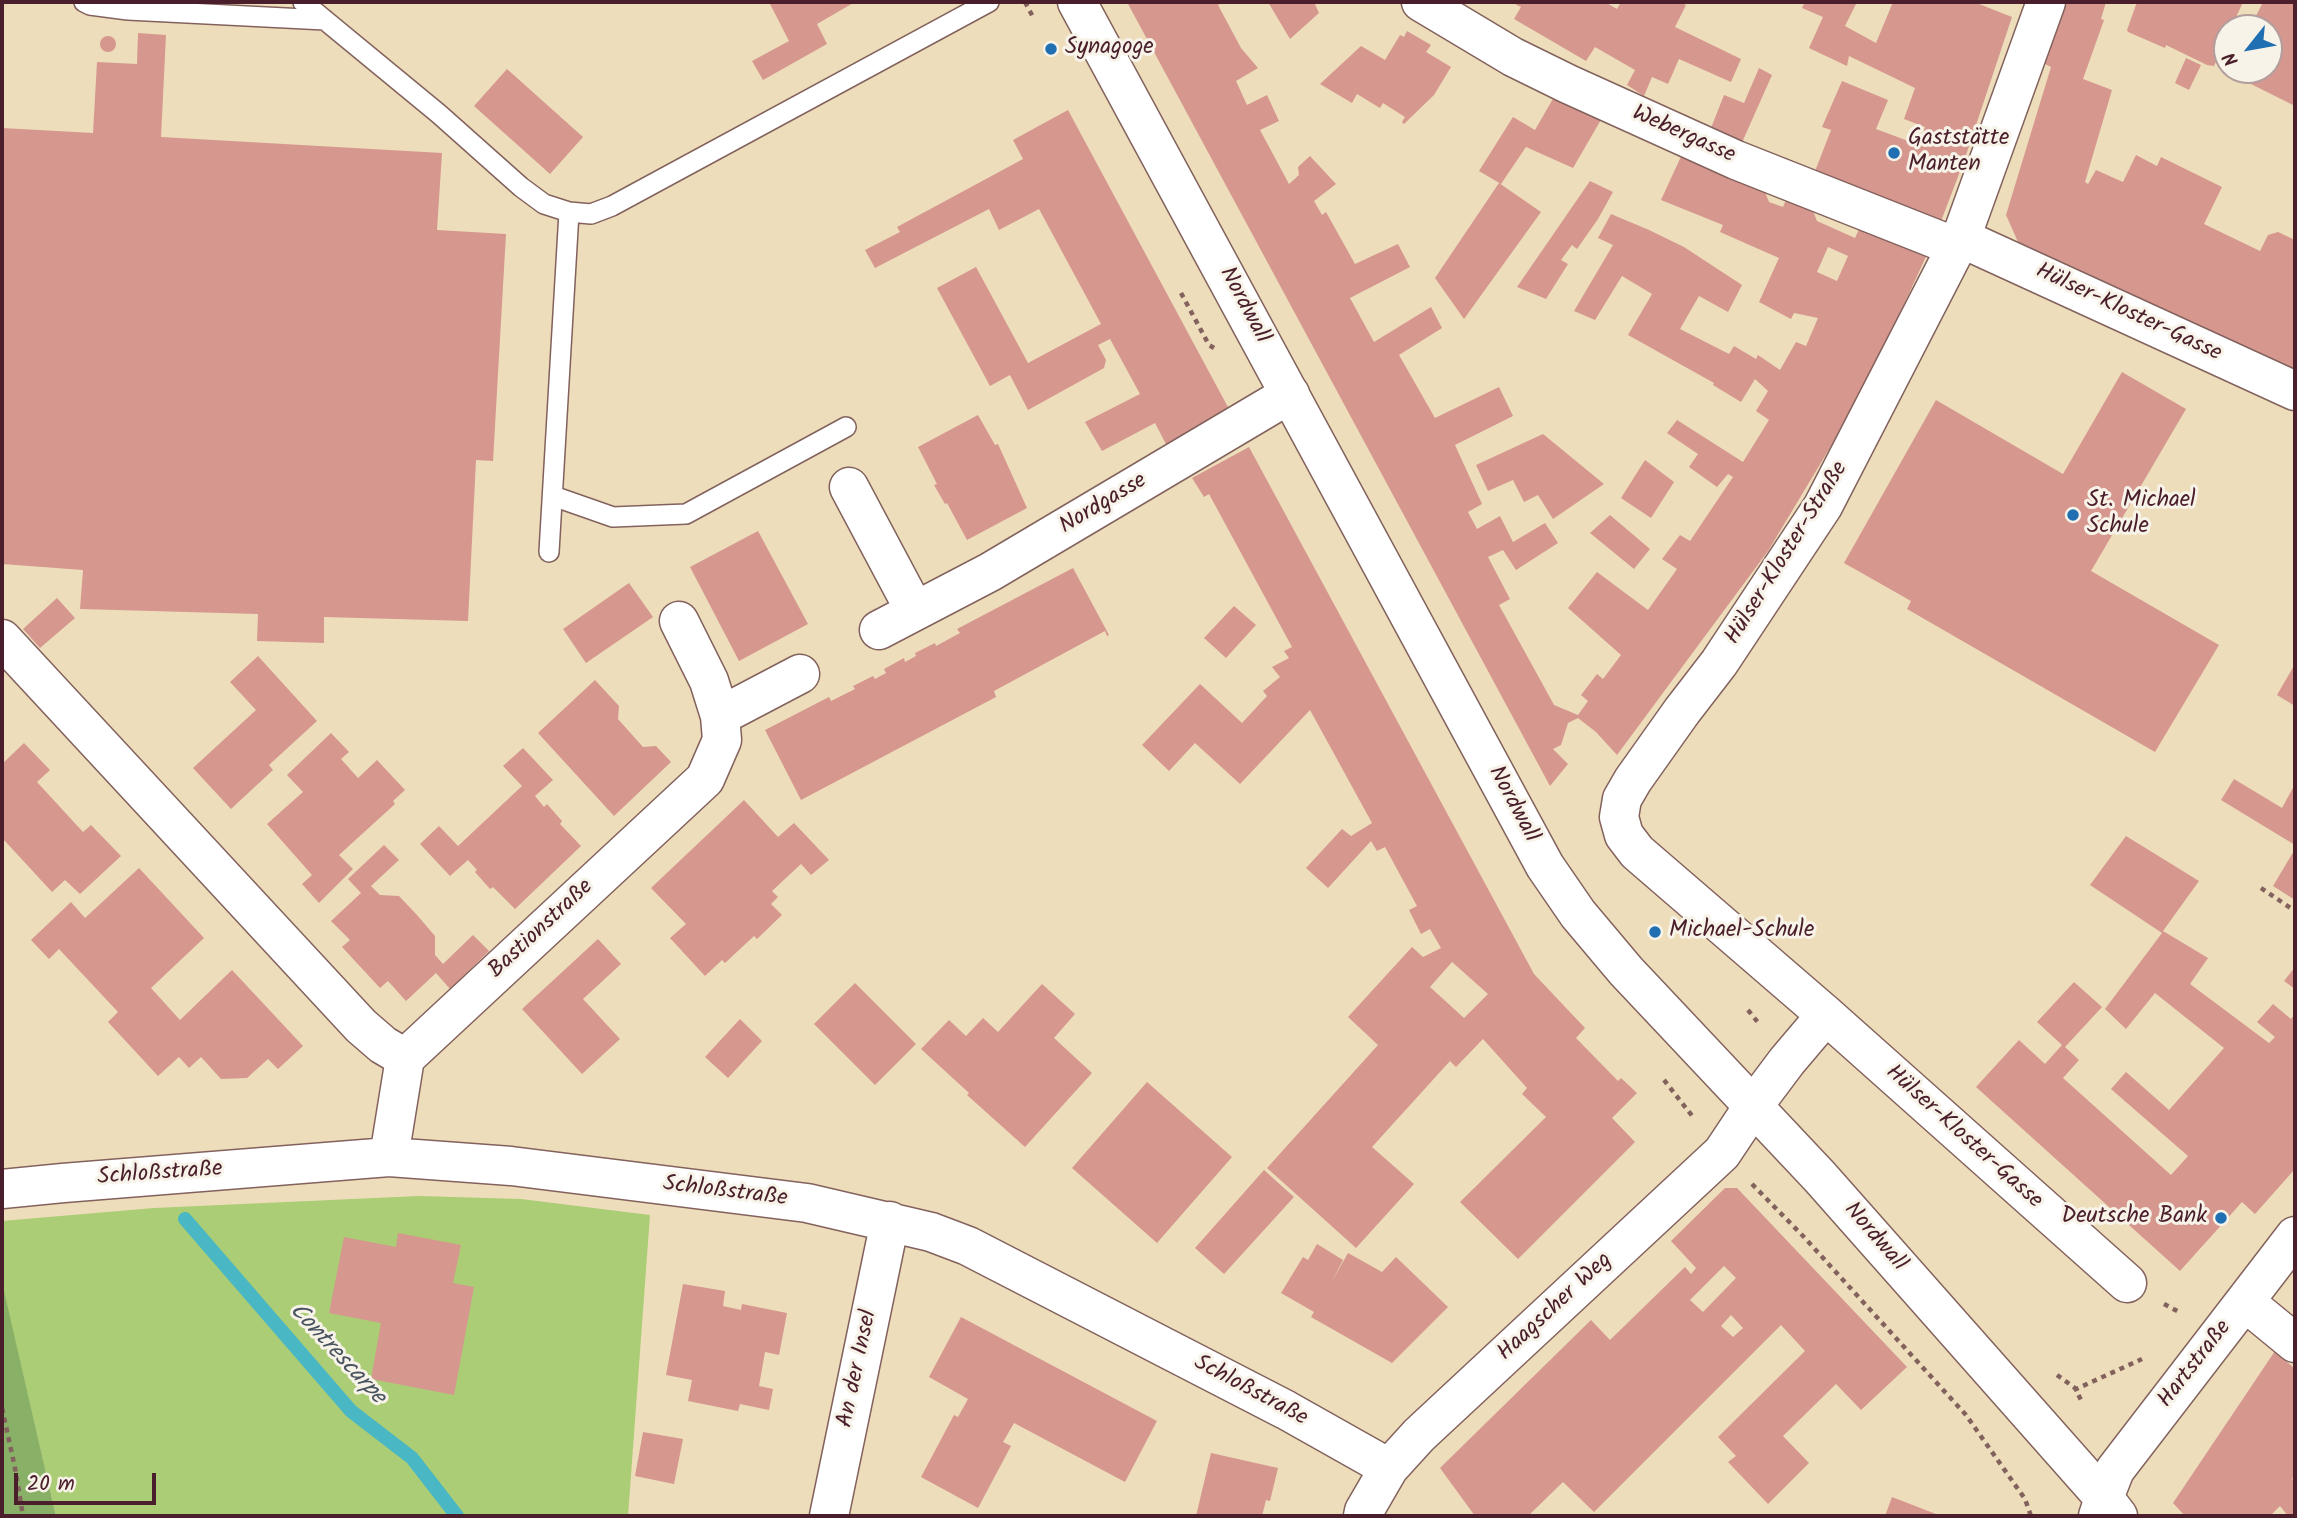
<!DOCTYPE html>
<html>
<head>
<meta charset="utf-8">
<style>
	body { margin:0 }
	#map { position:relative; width:2297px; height:1518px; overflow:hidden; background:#edddbb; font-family:Kalam,sans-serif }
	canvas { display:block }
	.frame { position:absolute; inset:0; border:4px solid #4a1f2b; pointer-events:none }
	.north { position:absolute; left:2213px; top:14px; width:70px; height:70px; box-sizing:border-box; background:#f7f3e8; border:2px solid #b29e9c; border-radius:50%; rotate:239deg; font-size:19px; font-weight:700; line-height:28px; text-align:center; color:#4a1f2b }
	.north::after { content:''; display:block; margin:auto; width:24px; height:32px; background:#1f6fb2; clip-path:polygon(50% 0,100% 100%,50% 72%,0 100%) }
	.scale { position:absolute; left:14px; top:1473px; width:142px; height:32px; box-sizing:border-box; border:4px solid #4a1f2b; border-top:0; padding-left:9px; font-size:21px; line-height:24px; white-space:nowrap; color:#4a1f2b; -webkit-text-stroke:5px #f7f3e8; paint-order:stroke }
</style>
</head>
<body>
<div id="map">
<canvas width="2297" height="1518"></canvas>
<div class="frame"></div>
<div class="north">N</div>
<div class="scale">20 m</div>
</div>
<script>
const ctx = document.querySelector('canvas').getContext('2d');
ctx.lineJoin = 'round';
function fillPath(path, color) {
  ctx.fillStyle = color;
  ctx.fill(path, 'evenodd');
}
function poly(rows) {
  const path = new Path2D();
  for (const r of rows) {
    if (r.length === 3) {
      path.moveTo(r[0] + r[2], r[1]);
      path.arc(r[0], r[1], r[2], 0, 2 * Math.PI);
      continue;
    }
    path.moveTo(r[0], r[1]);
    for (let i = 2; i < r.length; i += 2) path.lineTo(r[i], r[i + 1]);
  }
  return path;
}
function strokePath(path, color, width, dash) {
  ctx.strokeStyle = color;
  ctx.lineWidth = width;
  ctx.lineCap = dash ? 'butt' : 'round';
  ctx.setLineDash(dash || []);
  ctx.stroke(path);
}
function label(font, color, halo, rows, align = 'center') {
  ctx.font = font + ' Kalam,sans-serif';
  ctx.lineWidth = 6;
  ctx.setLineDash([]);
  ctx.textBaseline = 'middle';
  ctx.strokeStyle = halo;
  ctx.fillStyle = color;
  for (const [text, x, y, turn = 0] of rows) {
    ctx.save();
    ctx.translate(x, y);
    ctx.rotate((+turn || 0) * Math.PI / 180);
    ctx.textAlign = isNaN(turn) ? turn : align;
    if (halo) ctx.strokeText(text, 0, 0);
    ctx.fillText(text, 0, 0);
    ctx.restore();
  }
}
const green = poly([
	[419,1196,521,1199,650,1215,628,1516,56,1516,2,1284,2,1221,154,1208]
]);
const forest = poly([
	[2,1282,55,1512,56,1516,2,1516]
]);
const stream = poly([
	[185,1219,351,1411,412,1458,457,1516]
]);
const building = poly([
	[769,2,855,2,817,24,827,44,763,80,752,61,789,41],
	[1127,2,1224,2,1218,5,1241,48,1258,68,1236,81,1247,105,1267,95,1279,121,1260,130,1289,184,1299,175,1298,167,1310,156,1336,184,1314,201,1322,215,1326,212,1355,264,1398,244,1410,267,1350,298,1374,342,1431,307,1442,328,1399,355,1435,418,1499,387,1513,416,1455,445,1482,504,1468,512,1477,529,1500,516,1513,542,1545,523,1558,543,1516,570,1503,550,1488,557,1510,599,1499,605,1548,694,1554,705,1578,715,1588,701,1581,695,1597,674,1603,679,1621,655,1568,608,1597,572,1648,610,1677,569,1662,559,1680,535,1690,541,1733,477,1728,474,1717,487,1689,467,1698,454,1667,433,1677,420,1743,462,1769,420,1756,411,1768,391,1755,379,1741,402,1713,385,1714,383,1628,335,1652,294,1622,276,1595,320,1574,311,1613,245,1598,238,1611,214,1649,230,1684,247,1742,285,1728,312,1699,296,1680,329,1729,354,1734,346,1756,359,1758,355,1780,370,1796,342,1806,346,1818,318,1794,313,1791,319,1759,302,1779,258,1720,232,1723,225,1661,200,1684,150,1761,182,1769,202,1783,207,1789,193,1809,201,1817,221,1855,238,1862,223,1929,250,1864,391,1768,551,1617,755,1596,732,1578,718,1568,723,1561,745,1553,749,1568,764,1550,786],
	[1828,247,1848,256,1837,281,1817,272],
	[1268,2,1314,2,1319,13,1290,39],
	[1511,2,1605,2,1617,9,1621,2,1679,2,1686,5,1675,27,1741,59,1731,82,1679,59,1668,84,1652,77,1644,96,1627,85,1635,70,1595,47,1586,61,1514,19,1521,7],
	[1805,2,1857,2,1845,26,1876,43,1893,2,1974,2,2012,17,1964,161,1938,229,1812,179,1831,130,1822,127,1842,81,1888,100,1876,129,1919,145,1925,127,1904,119,1915,88,1849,56,1847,66,1809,48,1823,17,1802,8],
	[2064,2,2106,2,2101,19,2104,20,2083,79,2112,90,2085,182,2088,184,2096,170,2123,182,2136,155,2157,166,2161,157,2222,187,2204,224,2260,251,2268,235,2278,232,2295,240,2295,377,2018,242,2006,215,2051,67,2043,63],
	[2137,2,2243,2,2231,28,2227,28,2227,37,2214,66,2207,65,2166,45,2165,48,2128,32,2127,30],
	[2263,2,2295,2,2295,106,2229,73,2230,70,2269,70,2269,28,2250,28],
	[1407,31,1431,45,1426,52,1451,67,1434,95,1404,124,1402,122,1405,117,1383,103,1380,108,1357,94,1352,103,1320,84,1361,46,1385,60,1400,35,1404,37],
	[138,33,166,35,161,137,442,153,437,230,506,234,493,461,476,460,468,621,324,617,324,643,257,641,258,614,80,609,83,570,2,564,2,128,93,133,97,62,137,64],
	[108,44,8],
	[2186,58,2201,65,2189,90,2175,83],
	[1759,68,1772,75,1740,147,1709,133,1724,95,1744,103],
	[507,69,583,137,550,174,474,106],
	[1554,97,1602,118,1573,168,1526,147,1501,184,1479,171,1513,117,1535,130],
	[1068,110,1229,409,1168,448,1155,423,1102,451,1085,422,1140,394,1110,339,1098,345,1106,360,1104,368,1028,410,1010,375,990,386,937,288,976,267,1028,363,1101,324,1039,209,999,230,989,209,875,268,865,250,900,232,897,227,1023,159,1013,140],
	[1590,181,1613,192,1598,219,1577,249,1572,245,1561,260,1568,264,1546,299,1517,287],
	[1499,183,1541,212,1464,319,1435,278],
	[2122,372,2186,409,2091,571,2219,645,2155,752,1907,609,1911,601,1844,563,1936,400,2063,474],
	[978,415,995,445,998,444,1027,508,967,540,947,503,945,504,934,485,937,484,918,447],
	[1543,434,1604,484,1553,519,1538,495,1524,502,1513,480,1488,491,1476,465],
	[1249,447,1534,974,1585,1028,1576,1038,1618,1081,1621,1078,1637,1093,1612,1118,1635,1142,1518,1259,1460,1202,1546,1117,1522,1094,1527,1088,1483,1039,1456,1067,1450,1061,1372,1147,1414,1184,1356,1248,1267,1168,1378,1045,1348,1017,1412,947,1423,957,1441,948,1430,929,1421,934,1409,910,1417,906,1385,847,1377,851,1371,841,1328,888,1306,868,1342,829,1351,836,1372,823,1310,710,1240,784,1195,743,1169,771,1142,745,1200,684,1242,723,1267,696,1263,691,1280,677,1272,667,1289,658,1284,651,1292,647,1209,494,1204,497,1192,478],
	[1452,962,1488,994,1464,1018,1430,987],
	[1645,460,1674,482,1651,518,1621,498],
	[1610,515,1650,549,1634,569,1590,533],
	[758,531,808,624,739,661,690,567],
	[1073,568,1109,635,1107,636,1105,631,994,691,996,697,801,800,765,730,829,697,831,701,855,689,853,686,873,676,875,679,886,673,884,669,904,658,905,662,916,656,915,653,935,643,936,646,960,633,957,629],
	[629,583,653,617,586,663,563,629],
	[57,598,75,618,40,648,23,629],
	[1234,606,1256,625,1226,658,1204,638],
	[258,656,317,721,269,765,273,770,231,809,193,768,256,710,230,682],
	[2295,664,2295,706,2277,695],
	[595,680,619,706,618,719,643,747,656,746,671,762,614,816,538,733],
	[331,733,349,752,341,759,358,778,377,760,405,790,393,801,395,804,339,855,353,869,319,903,302,884,312,875,267,824,303,792,287,775],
	[24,743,50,770,37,782,83,832,91,825,121,856,80,894,65,880,52,892,4,840,2,842,2,764],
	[523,748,553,780,535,796,544,807,547,804,562,821,560,824,581,846,515,909,493,887,490,889,475,872,477,870,468,860,450,876,420,844,439,826,458,846,522,786,503,766],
	[2234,779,2282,808,2295,784,2295,845,2221,800],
	[744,800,778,837,794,823,829,860,811,875,801,864,772,891,778,897,771,904,782,915,757,939,754,936,725,963,722,960,705,976,670,938,686,924,651,888],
	[2126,836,2199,881,2163,931,2208,958,2190,984,2269,1043,2275,1037,2257,1022,2273,1004,2291,1019,2295,1014,2295,1169,2255,1214,2242,1202,2180,1271,1976,1087,2019,1040,2045,1064,2062,1045,2037,1022,2074,982,2102,1007,2065,1047,2079,1060,2063,1078,2171,1175,2188,1156,2111,1089,2126,1072,2169,1110,2224,1048,2155,993,2126,1029,2105,1009,2162,933,2090,885],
	[384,845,399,860,371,886,380,895,399,896,417,915,435,936,435,955,443,964,473,935,489,951,450,989,436,973,406,1001,388,981,380,988,342,947,350,940,331,921,361,893,348,879],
	[2295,849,2295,900,2273,886],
	[139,868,204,938,151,988,180,1020,232,970,303,1046,278,1069,268,1059,247,1078,221,1079,201,1057,189,1068,179,1057,158,1076,108,1022,118,1012,59,949,49,959,31,940,71,902,85,918],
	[598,939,621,964,583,999,620,1039,582,1074,522,1009],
	[2295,967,2295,989,2284,981],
	[855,983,916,1044,875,1085,814,1024],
	[1042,984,1075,1014,1054,1038,1092,1073,1025,1147,967,1095,969,1093,921,1049,949,1020,966,1036,983,1018,998,1032],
	[740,1019,762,1041,728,1078,705,1057],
	[1147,1082,1232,1157,1157,1243,1072,1168],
	[1264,1170,1294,1197,1224,1274,1195,1248],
	[1725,1188,1737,1188,1907,1367,1861,1410,1836,1384,1783,1436,1809,1463,1768,1504,1728,1462,1736,1456,1718,1437,1805,1351,1781,1325,1594,1512,1563,1482,1528,1516,1475,1516,1440,1468,1591,1320,1610,1340,1685,1267,1691,1274,1696,1268,1671,1241],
	[1724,1266,1736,1278,1703,1312,1690,1300],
	[1731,1315,1743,1328,1733,1337,1721,1326],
	[398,1233,461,1245,453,1283,474,1287,454,1395,371,1379,381,1323,329,1313,344,1237,396,1247],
	[1317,1244,1343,1260,1331,1283,1348,1253,1382,1272,1396,1257,1448,1307,1392,1363,1311,1317,1314,1312,1281,1293,1303,1257,1308,1260],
	[683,1284,725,1291,723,1306,741,1310,742,1304,787,1313,779,1355,765,1352,759,1386,773,1389,769,1410,740,1404,738,1411,688,1401,692,1380,666,1375],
	[961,1317,1157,1421,1125,1482,1014,1423,1003,1442,1011,1446,978,1508,921,1477,954,1415,958,1417,968,1399,929,1377],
	[2275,1351,2295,1369,2295,1476,2292,1479,2295,1482,2295,1516,2288,1516,2280,1506,2270,1516,2185,1516,2173,1503],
	[643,1432,683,1439,674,1484,635,1476],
	[1211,1453,1278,1468,1270,1501,1266,1500,1262,1516,1196,1516],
	[1892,1497,1941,1516,1885,1516]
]);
const path = poly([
	[1025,2,1033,17],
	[1181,293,1209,345,1214,348],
	[2261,888,2295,911],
	[1748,1010,1760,1025],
	[1664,1080,1693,1117],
	[1752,1184,1803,1236,1966,1415,2025,1499,2031,1516],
	[2164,1304,2181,1313],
	[2057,1375,2075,1388,2083,1404],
	[2074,1390,2142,1359],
	[2,1408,15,1468,23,1516]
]);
const lane = poly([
	[84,2,90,5,128,10,325,20],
	[303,2,439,114,521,187,544,204,569,212,591,214,612,206,989,2],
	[553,496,613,517,686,514,846,427],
	[549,552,569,212]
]);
const street = poly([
	[1421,2,1513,57,1568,84,1736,160,1956,247],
	[2046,2,1961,238,1823,506,1719,663,1682,711,1633,780,1622,799,1619,817,1624,835,1637,852,1826,1015,2127,1283],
	[1961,238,2295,391],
	[849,487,915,611],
	[679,621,709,681,720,716],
	[879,630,990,572,1290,394],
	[2,639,361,1026,383,1045,405,1058],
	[389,1157,405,1058,705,779,722,740,720,716,800,674],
	[2,1189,63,1183,389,1157,511,1166,807,1203,931,1232,968,1246,1286,1410,1389,1468],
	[2245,1302,2295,1343],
	[829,1516,890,1221],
	[1363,1516,1364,1511,1389,1468,1419,1435,1722,1153,1754,1105,1787,1061,1826,1015],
	[2118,1516,2104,1498,2115,1470,2295,1236]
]);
const primary = poly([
	[1077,2,1545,866,1578,914,1626,971,1820,1177,2104,1498,2098,1516]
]);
const markers = [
	[1051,49,7,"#1f6fb2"],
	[1894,153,7,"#1f6fb2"],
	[2073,515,7,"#1f6fb2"],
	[1655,932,7,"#1f6fb2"],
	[2221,1218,7,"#1f6fb2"]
];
const poiNames = [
	["Synagoge",1065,49],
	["Gaststätte",1908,140],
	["Manten",1908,166],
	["St. Michael",2087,502],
	["Schule",2087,528],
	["Michael-Schule",1669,932],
	["Deutsche Bank",2207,1218,"right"]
];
const streetNames = [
	["Webergasse",1683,136,24],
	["Nordwall",1243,306,62],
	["Hülser-Kloster-Gasse",2128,314,25],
	["Nordgasse",1104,505,-31],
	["Hülser-Kloster-Straße",1788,554,-58],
	["Nordwall",1512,805,62],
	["Bastionstraße",542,930,-43],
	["Hülser-Kloster-Gasse",1963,1138,42],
	["Schloßstraße",160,1175,-4],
	["Schloßstraße",725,1193,7],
	["Nordwall",1874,1238,49],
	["Haagscher Weg",1556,1308,-43],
	["Hartstraße",2196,1365,-52],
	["An der Insel",859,1369,-78],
	["Schloßstraße",1250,1392,28]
];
const waterNames = [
	["Contrescarpe",336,1355,47]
];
fillPath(green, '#abcd75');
fillPath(forest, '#88b066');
strokePath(stream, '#49b7c4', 14);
fillPath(building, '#d6978f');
strokePath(lane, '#83625d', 22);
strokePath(street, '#83625d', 41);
strokePath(primary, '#83625d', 41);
strokePath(path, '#83625d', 4.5, [5, 5]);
strokePath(lane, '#fff', 19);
strokePath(street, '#fff', 38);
strokePath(primary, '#fff', 38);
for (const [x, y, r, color] of markers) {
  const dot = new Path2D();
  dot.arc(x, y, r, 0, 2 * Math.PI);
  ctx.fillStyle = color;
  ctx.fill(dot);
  strokePath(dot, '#f7f3e8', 2.5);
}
label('23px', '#4a1f2b', '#f7f3e8', poiNames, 'left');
label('23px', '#4a1f2b', '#f7f3e8', streetNames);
label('italic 24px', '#4a5461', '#f7f3e8', waterNames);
</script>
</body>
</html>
